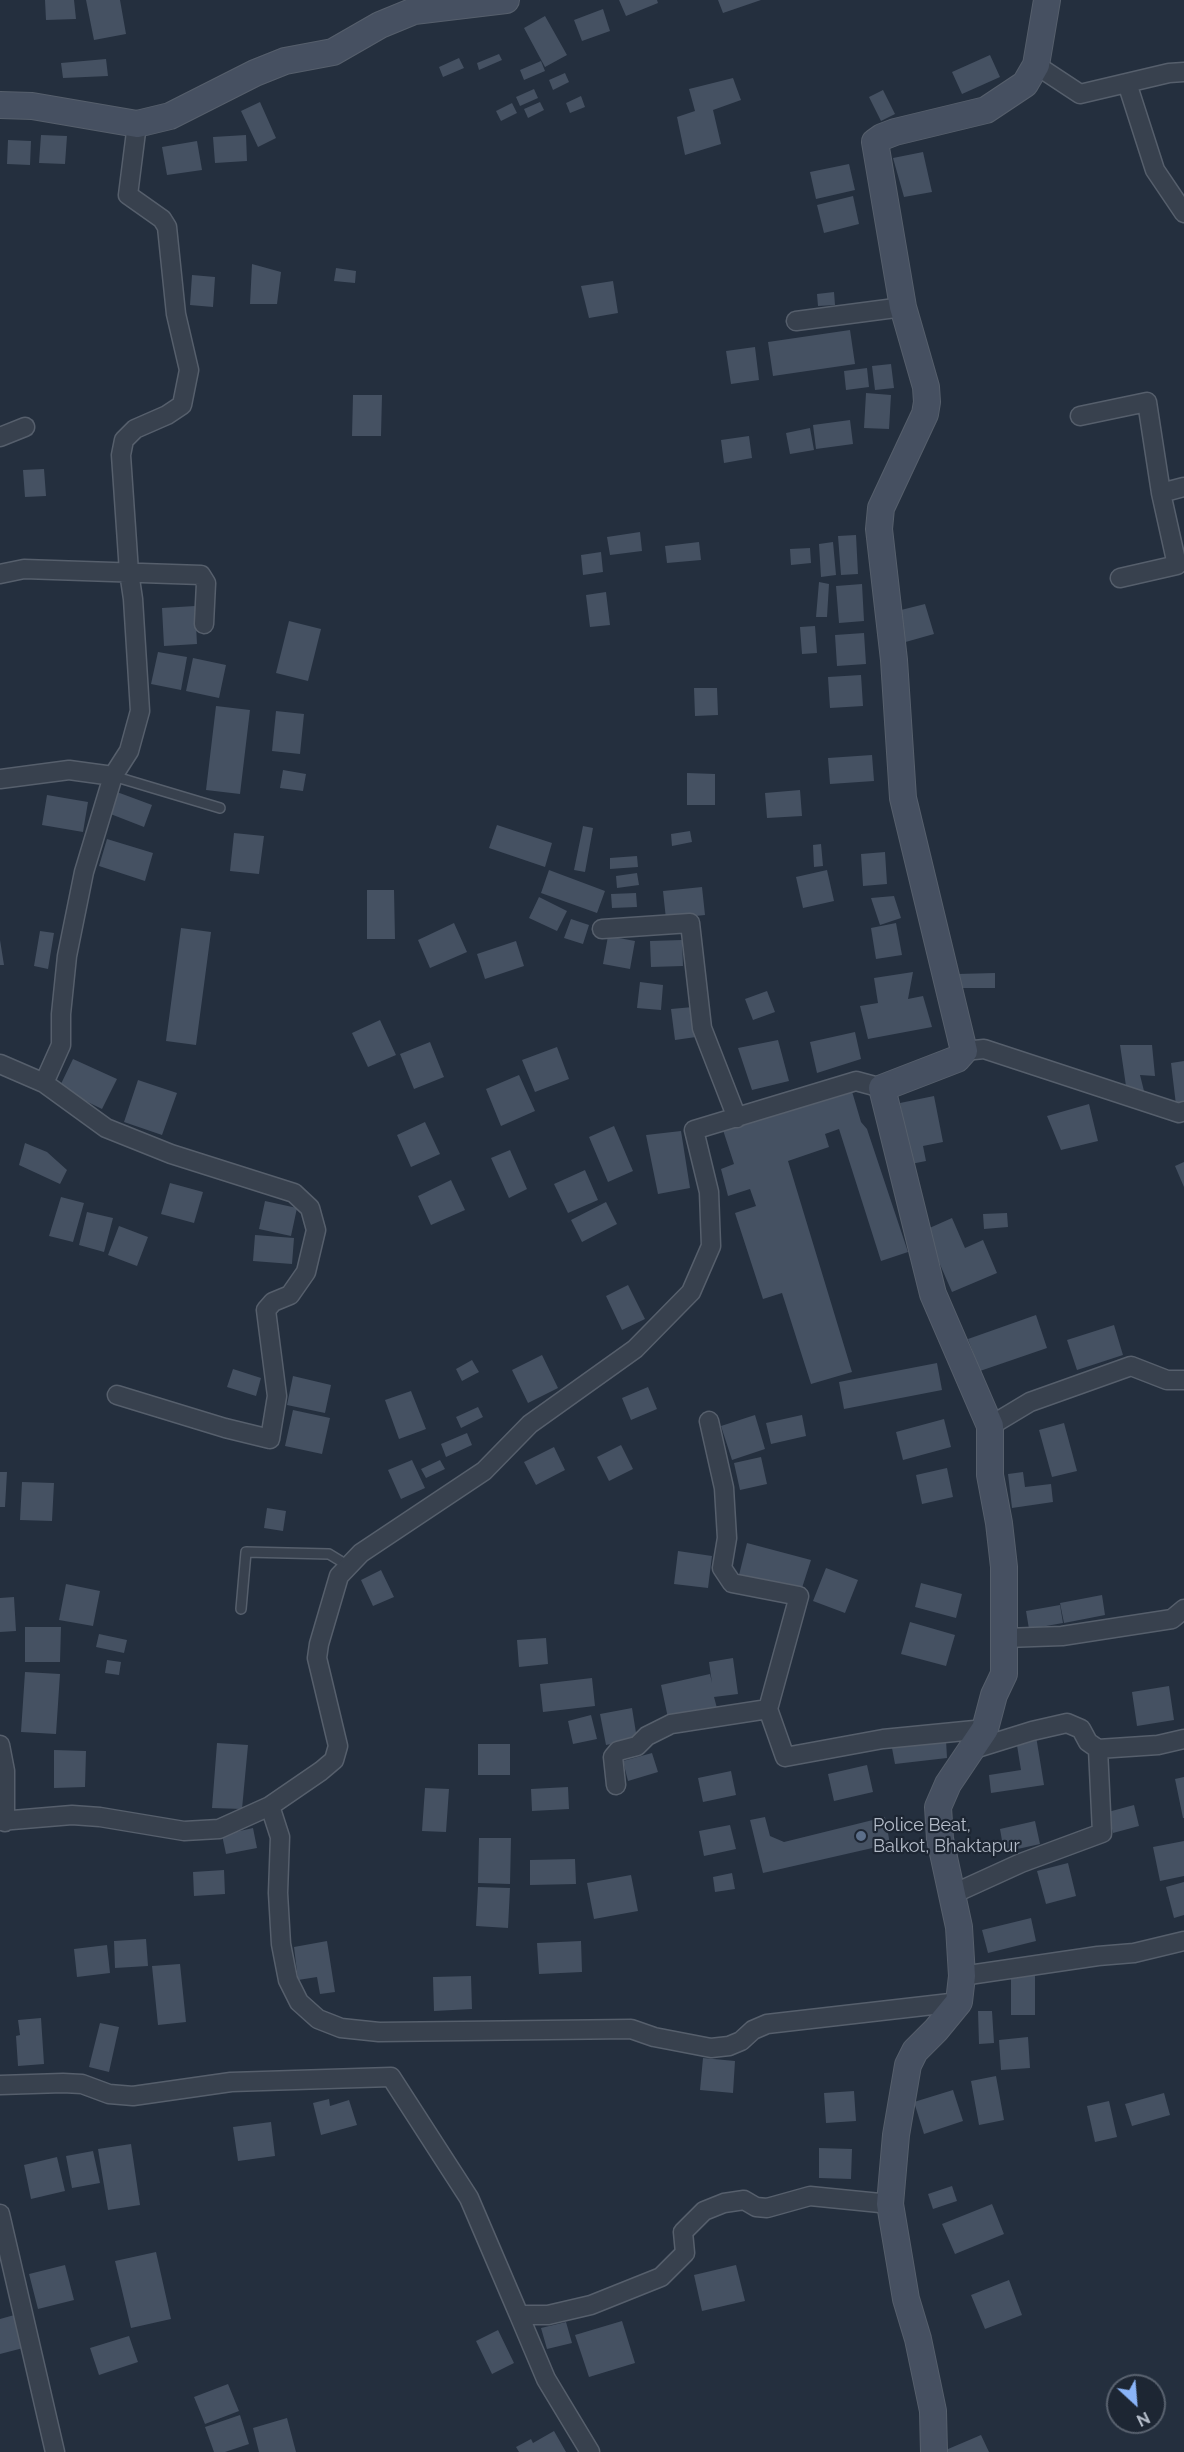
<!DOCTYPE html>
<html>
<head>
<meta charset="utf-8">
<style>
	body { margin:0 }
	#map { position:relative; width:1184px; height:2452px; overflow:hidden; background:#242f3e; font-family:Raleway,sans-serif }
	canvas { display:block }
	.north { position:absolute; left:1106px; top:2374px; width:60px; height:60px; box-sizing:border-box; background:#1d2633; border:2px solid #59626f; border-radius:50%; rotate:154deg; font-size:16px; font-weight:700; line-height:24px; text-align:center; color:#b4bcc9 }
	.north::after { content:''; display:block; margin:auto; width:21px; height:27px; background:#8ab4f8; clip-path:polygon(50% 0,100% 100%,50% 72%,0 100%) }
</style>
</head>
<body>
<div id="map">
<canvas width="1184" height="2452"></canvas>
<div class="north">N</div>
</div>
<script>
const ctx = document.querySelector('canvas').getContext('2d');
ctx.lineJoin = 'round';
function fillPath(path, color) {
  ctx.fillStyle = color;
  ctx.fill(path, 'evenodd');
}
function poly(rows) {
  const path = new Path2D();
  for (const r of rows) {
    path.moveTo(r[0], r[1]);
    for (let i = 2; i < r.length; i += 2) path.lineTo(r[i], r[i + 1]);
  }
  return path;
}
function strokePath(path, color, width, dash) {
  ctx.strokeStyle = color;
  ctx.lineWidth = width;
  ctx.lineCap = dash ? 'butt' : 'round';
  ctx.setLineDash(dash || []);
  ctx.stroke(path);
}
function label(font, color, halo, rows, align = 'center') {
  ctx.font = font + ' Raleway,sans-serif';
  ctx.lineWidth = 4.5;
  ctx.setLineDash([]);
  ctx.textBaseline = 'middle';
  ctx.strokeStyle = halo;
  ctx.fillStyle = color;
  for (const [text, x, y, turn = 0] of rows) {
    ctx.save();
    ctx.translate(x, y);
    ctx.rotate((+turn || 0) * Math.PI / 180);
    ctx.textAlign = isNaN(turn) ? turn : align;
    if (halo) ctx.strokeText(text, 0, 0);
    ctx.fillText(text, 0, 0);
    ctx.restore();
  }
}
const building = poly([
	[45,0,74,0,76,19,46,20],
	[86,0,120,0,126,34,94,40],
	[619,0,657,0,658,3,626,16],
	[718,0,761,0,723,13],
	[603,9,610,31,582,41,574,20],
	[545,16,567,55,545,67,524,28],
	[499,54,502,60,479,70,477,63],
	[990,55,1000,77,962,94,952,72],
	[459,58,464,68,443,77,439,67],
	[106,59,108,76,63,78,61,63],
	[541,61,545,71,524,80,520,70],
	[565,73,569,82,553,90,549,80],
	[733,78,741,100,713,110,721,144,685,155,677,117,695,111,689,89],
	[534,89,538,98,520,106,516,97],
	[883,90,895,114,881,121,869,97],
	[581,96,585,107,570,113,566,103],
	[260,102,276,138,258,147,241,111],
	[540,102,544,110,528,118,524,109],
	[512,103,517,113,501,121,496,111],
	[41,135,67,136,65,164,39,163],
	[246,135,247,161,215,163,213,137],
	[8,140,31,141,30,165,7,164],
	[197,141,202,170,167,175,162,147],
	[923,152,932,192,904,197,893,158],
	[849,164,855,190,816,199,810,172],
	[853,196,859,224,824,233,817,205],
	[252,264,281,272,277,304,250,304],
	[336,268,356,271,355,283,334,281],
	[192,275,215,277,213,307,190,305],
	[613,281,618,313,589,318,581,286],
	[834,292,835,305,818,306,817,294],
	[850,330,855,364,773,376,768,342],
	[755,347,759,380,731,384,726,351],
	[891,364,894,388,875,390,872,366],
	[867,368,869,387,846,390,844,371],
	[866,393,891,395,889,429,864,428],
	[353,395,382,395,381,436,352,436],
	[850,420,853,444,816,449,813,425],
	[810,428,814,450,790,454,786,433],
	[749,436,752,458,724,463,721,440],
	[44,469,46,496,25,497,23,470],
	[640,532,642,551,610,555,607,537],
	[856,535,858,574,841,575,838,536],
	[699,542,701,560,667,563,665,546],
	[833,542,836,575,821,577,819,544],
	[810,548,811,563,791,565,790,549],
	[601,552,603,572,583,575,581,555],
	[819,582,829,584,827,617,816,617],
	[862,584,864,621,839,623,836,586],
	[606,592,610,625,590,627,586,595],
	[925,604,934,634,902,643,893,612],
	[195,606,197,644,164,646,162,608],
	[289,621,321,629,308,681,276,673],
	[815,626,817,653,802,654,800,627],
	[864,633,866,664,837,666,835,635],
	[158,652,187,657,181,690,151,684],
	[193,658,226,665,219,698,186,691],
	[861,675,863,706,830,708,828,677],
	[694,688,717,688,718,715,695,716],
	[216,706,250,710,240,794,206,790],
	[276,711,304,714,300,754,272,751],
	[872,755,874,781,830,784,828,758],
	[283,770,306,774,303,791,280,788],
	[687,773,715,774,715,805,687,805],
	[800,790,802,816,767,818,765,793],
	[117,792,152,805,144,827,108,813],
	[47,795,88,802,83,832,42,825],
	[497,825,552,843,545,867,489,848],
	[583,826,593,828,585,872,574,870],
	[690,831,692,842,672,846,671,834],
	[234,833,264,836,259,874,230,871],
	[107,839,153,853,145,881,99,866],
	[821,844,823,866,814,867,813,845],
	[885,852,887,884,863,886,861,854],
	[637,856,638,867,610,869,610,858],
	[549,870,605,891,597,913,541,893],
	[827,870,834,901,803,908,796,877],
	[637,873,639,885,617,888,616,876],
	[702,887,705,915,666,919,663,891],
	[367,890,394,890,395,939,367,939],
	[636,893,637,907,612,908,611,894],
	[894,896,901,918,880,925,871,898],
	[539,897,567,911,557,931,529,918],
	[571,919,589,925,583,944,564,938],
	[454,923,467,952,430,968,418,940],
	[896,923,902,955,876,959,871,928],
	[181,928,211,932,196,1045,166,1041],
	[40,931,54,933,48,969,34,966],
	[608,936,635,941,630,969,603,964],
	[0,940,4,965,0,965],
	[682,940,683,966,651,967,650,941],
	[516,941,524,966,485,979,477,954],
	[913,972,908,999,923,996,932,1027,868,1039,860,1006,878,1003,874,978],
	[995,973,995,988,957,988,957,974],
	[640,982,663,985,661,1010,637,1008],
	[767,991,775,1012,753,1020,745,999],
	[693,1007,696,1037,675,1040,671,1009],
	[380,1020,396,1055,368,1067,352,1033],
	[855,1032,861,1059,817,1073,810,1042],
	[778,1040,789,1081,752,1090,738,1048],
	[430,1042,444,1077,414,1089,400,1054],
	[1120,1045,1152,1045,1155,1076,1140,1075,1144,1091,1127,1093],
	[557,1047,569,1079,535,1092,522,1060],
	[73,1059,117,1079,102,1109,59,1088],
	[1184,1061,1184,1104,1176,1105,1171,1063],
	[519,1075,535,1111,501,1126,486,1089],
	[138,1080,177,1093,162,1135,124,1122],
	[851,1088,861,1122,867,1129,908,1252,881,1261,839,1129,825,1134,829,1147,788,1161,852,1372,811,1384,782,1293,763,1299,735,1213,756,1206,750,1189,728,1196,721,1169,734,1164,723,1130],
	[934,1096,943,1142,923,1146,926,1161,911,1164,900,1103],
	[1089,1104,1098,1141,1061,1150,1047,1116],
	[425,1122,440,1154,411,1167,397,1135],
	[614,1126,633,1171,608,1182,589,1137],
	[681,1131,690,1188,658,1194,646,1135],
	[25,1143,47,1152,67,1170,60,1184,19,1165],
	[510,1150,527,1189,509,1198,491,1158],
	[1184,1162,1184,1187,1175,1166],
	[585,1170,598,1200,568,1213,554,1184],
	[451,1180,465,1210,431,1225,418,1196],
	[170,1183,203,1192,194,1223,161,1214],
	[61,1197,84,1203,73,1242,49,1236],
	[265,1201,297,1208,291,1236,259,1229],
	[606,1202,617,1224,582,1242,571,1220],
	[87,1212,113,1218,104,1252,79,1245],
	[1007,1213,1008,1227,984,1229,983,1214],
	[952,1218,965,1248,983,1240,997,1273,952,1292,925,1230],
	[119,1226,148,1237,137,1266,108,1255],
	[255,1235,294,1238,292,1264,253,1261],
	[628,1285,645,1319,622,1330,606,1296],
	[1036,1315,1047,1348,980,1371,968,1339],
	[1114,1325,1123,1355,1077,1370,1067,1340],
	[542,1355,558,1388,528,1403,512,1370],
	[472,1360,479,1372,462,1381,456,1369],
	[937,1363,942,1390,844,1409,839,1382],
	[233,1369,261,1378,256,1396,227,1387],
	[293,1376,331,1385,325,1413,287,1405],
	[648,1387,657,1409,631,1420,622,1398],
	[411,1391,426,1429,399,1439,385,1400],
	[478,1407,483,1417,461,1428,456,1417],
	[293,1410,330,1418,322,1454,285,1446],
	[755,1415,765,1449,732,1460,721,1426],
	[802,1415,806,1436,771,1444,766,1423],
	[944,1419,951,1447,903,1460,896,1432],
	[1064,1423,1077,1471,1052,1477,1039,1430],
	[467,1433,472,1445,446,1457,441,1444],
	[621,1445,633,1469,609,1481,597,1457],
	[554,1447,565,1470,536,1485,524,1462],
	[761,1457,767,1484,740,1490,734,1463],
	[412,1460,425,1488,401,1499,388,1470],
	[440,1460,445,1469,426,1478,421,1469],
	[947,1468,953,1497,922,1504,916,1475],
	[0,1472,7,1472,5,1507,0,1507],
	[1023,1472,1025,1487,1051,1484,1053,1502,1012,1508,1008,1474],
	[22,1482,54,1483,52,1521,20,1520],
	[267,1508,286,1511,283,1531,264,1528],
	[747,1543,811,1560,801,1591,739,1575],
	[678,1551,712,1556,708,1588,674,1584],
	[826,1568,858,1580,845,1613,813,1601],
	[381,1570,394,1597,373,1606,361,1580],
	[921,1583,962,1594,956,1618,915,1607],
	[66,1584,100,1591,93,1626,59,1620],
	[1102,1595,1105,1615,1064,1623,1060,1603],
	[14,1597,16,1631,0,1632,0,1598],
	[1060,1605,1063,1623,1029,1629,1026,1611],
	[910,1622,955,1635,946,1666,901,1654],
	[25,1627,61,1627,60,1662,25,1662],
	[99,1634,127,1640,124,1653,96,1647],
	[546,1638,548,1664,519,1667,517,1640],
	[733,1658,738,1694,714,1697,717,1708,668,1718,661,1685,710,1674,712,1683,709,1662],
	[107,1660,121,1662,119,1675,105,1673],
	[25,1672,60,1674,56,1734,21,1732],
	[592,1678,595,1706,543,1712,540,1684],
	[1169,1686,1174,1720,1137,1726,1132,1692],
	[632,1708,637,1739,606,1745,600,1714],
	[591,1715,597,1739,573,1744,568,1721],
	[1036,1736,1044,1785,991,1793,989,1775,1021,1770,1016,1739],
	[946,1740,947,1758,895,1764,892,1748],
	[217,1743,248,1745,242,1809,212,1808],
	[478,1744,510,1744,510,1775,478,1775],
	[54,1750,86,1751,85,1787,54,1788],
	[652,1753,658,1772,628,1781,623,1761],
	[867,1765,873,1792,834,1801,828,1774],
	[731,1771,736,1795,703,1802,698,1778],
	[1184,1777,1184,1818,1183,1818,1175,1779],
	[568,1787,569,1809,532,1811,531,1789],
	[425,1788,449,1789,446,1832,422,1831],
	[1134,1805,1139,1826,1113,1833,1108,1812],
	[765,1817,770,1836,784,1842,885,1817,890,1844,763,1873,750,1820],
	[1035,1821,1040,1844,1004,1852,1000,1829],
	[730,1825,736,1849,704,1856,699,1831],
	[253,1828,257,1848,226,1854,222,1835],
	[479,1838,511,1838,510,1884,478,1883],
	[1184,1841,1184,1876,1160,1881,1153,1847],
	[575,1859,576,1884,530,1885,530,1860],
	[1068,1863,1076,1896,1046,1904,1037,1871],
	[224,1870,225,1894,194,1896,193,1872],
	[732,1873,735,1889,715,1892,713,1877],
	[631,1875,638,1911,594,1919,587,1883],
	[1184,1882,1184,1915,1174,1918,1166,1887],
	[478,1887,510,1888,508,1928,476,1926],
	[1031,1918,1036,1941,988,1953,982,1930],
	[146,1939,148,1966,115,1968,114,1941],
	[327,1941,335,1992,320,1994,317,1977,298,1980,294,1947],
	[581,1941,582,1972,539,1974,537,1943],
	[107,1945,110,1973,77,1977,74,1949],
	[180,1964,186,2022,158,2025,152,1966],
	[1011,1975,1035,1975,1035,2015,1011,2015],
	[471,1976,472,2009,434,2011,433,1977],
	[978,2011,992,2011,994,2043,979,2044],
	[41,2018,44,2064,18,2066,16,2036,20,2035,18,2020],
	[100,2023,119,2027,109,2072,89,2067],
	[1028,2037,1030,2068,1001,2070,999,2040],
	[703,2058,735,2061,733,2093,700,2090],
	[996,2076,1004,2120,979,2125,971,2081],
	[953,2090,963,2121,924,2134,914,2102],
	[854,2091,856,2121,826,2123,824,2093],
	[1164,2093,1170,2115,1132,2126,1125,2104],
	[329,2099,330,2106,349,2100,357,2125,321,2135,313,2103],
	[1109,2101,1117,2137,1095,2142,1087,2106],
	[271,2122,275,2156,238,2161,233,2127],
	[131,2144,140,2205,108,2210,98,2149],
	[819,2148,852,2149,851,2179,819,2178],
	[93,2151,100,2183,72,2188,66,2156],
	[57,2157,65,2191,31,2199,24,2165],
	[952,2186,957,2201,933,2209,928,2194],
	[992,2204,1004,2234,955,2254,942,2224],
	[156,2252,171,2319,131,2328,115,2261],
	[65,2265,74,2300,38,2309,29,2274],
	[736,2265,745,2301,702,2311,694,2275],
	[1009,2280,1022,2315,985,2329,971,2295],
	[18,2314,27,2347,0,2354,0,2319],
	[622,2321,635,2363,589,2377,575,2335],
	[566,2322,572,2343,547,2349,541,2328],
	[498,2330,514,2363,492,2374,476,2341],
	[129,2336,138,2362,99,2375,90,2348],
	[228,2384,239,2411,205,2424,194,2397],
	[240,2415,249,2444,225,2452,214,2452,205,2427],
	[287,2418,296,2452,259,2452,253,2428],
	[554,2431,566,2452,519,2452,516,2447,531,2439,533,2443],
	[981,2435,989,2452,941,2452]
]);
const lane = poly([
	[113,776,220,808],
	[241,1609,246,1552,329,1554,347,1565]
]);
const street = poly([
	[1036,65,1080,94,1169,73,1184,72],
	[1127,83,1155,170,1184,213],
	[796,321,903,307],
	[1080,416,1147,402,1161,493,1184,487],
	[0,437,25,427],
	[0,574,24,569,201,575,206,583,204,624],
	[1120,578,1177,565,1161,493],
	[0,779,69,770,113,776,129,751,140,711,133,599,129,572,121,455,124,440,135,429,167,415,182,405,189,370,176,314,167,227,162,219,128,195,137,124],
	[602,929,690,923,702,1028,737,1118],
	[964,1051,984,1049,1179,1113,1184,1111],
	[0,1064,44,1083,106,1128,171,1154,294,1193,310,1208,316,1230,306,1272,290,1295,273,1302,266,1310,277,1396,270,1439,225,1428,117,1395],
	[44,1083,61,1045,61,1014,67,956,84,872,113,776],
	[709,1421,724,1488,727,1538,722,1568,732,1583,799,1596,768,1709,785,1757,883,1739,985,1729],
	[990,1426,1030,1402,1131,1366,1167,1380,1184,1380],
	[1005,1638,1062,1636,1172,1619,1184,1609],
	[0,1745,5,1771,5,1822],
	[971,1750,1032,1731,1067,1723,1081,1729,1088,1742,1098,1749,1158,1745,1184,1739],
	[616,1785,613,1757,618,1751,637,1746,647,1736,671,1724,768,1709],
	[270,1806,280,1837,278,1893,281,1944,288,1980,299,2002,318,2019,341,2028,379,2032,631,2029,654,2037,711,2048,729,2046,741,2041,753,2030,767,2024,959,2002],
	[0,1821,72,1815,100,1817,184,1831,219,1829,270,1806,321,1771,334,1760,338,1746,317,1658,319,1644,339,1576,361,1553,484,1471,530,1424,635,1349,691,1292,711,1246,709,1192,694,1130,856,1081,882,1088],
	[953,1894,1021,1863,1102,1833,1098,1749],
	[962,1976,1098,1956,1134,1953,1184,1941],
	[0,2085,63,2083,82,2084,109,2094,133,2096,231,2082,391,2077,469,2198,519,2315,548,2315,591,2305,661,2277,685,2253,683,2232,704,2211,724,2203,744,2200,756,2207,767,2208,810,2196,890,2204],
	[0,2214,55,2452],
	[519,2315,546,2379,590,2452]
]);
const secondary = poly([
	[0,105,32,106,137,124,170,116,255,73,285,61,333,52,380,25,414,11,506,0],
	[934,2452,933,2411,918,2339,906,2299,890,2204,896,2135,908,2065,915,2051,936,2030,959,2002,962,1976,959,1927,940,1839,938,1807,948,1784,985,1729,994,1695,1004,1674,1004,1567,999,1523,990,1475,990,1426,933,1294,882,1088,957,1059,964,1051,903,798,894,660,879,529,881,508,925,414,927,402,926,387,903,307,875,142,882,137,895,132,986,110,1025,84,1036,65,1047,0]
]);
const markers = [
	[861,1836,6,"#5c6f8a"]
];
const poiNames = [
	["Police Beat,",873,1826],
	["Balkot, Bhaktapur",873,1847]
];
fillPath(building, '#455162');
strokePath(lane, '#565f6c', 12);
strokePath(street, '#565f6c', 21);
strokePath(secondary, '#565f6c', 28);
strokePath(lane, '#38414e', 9);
strokePath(street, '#38414e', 18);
strokePath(secondary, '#465061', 26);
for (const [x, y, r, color] of markers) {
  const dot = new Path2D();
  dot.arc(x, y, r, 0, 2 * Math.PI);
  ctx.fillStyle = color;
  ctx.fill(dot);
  strokePath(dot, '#1d2633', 2);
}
label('18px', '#b4bcc9', '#1d2633', poiNames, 'left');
</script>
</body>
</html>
